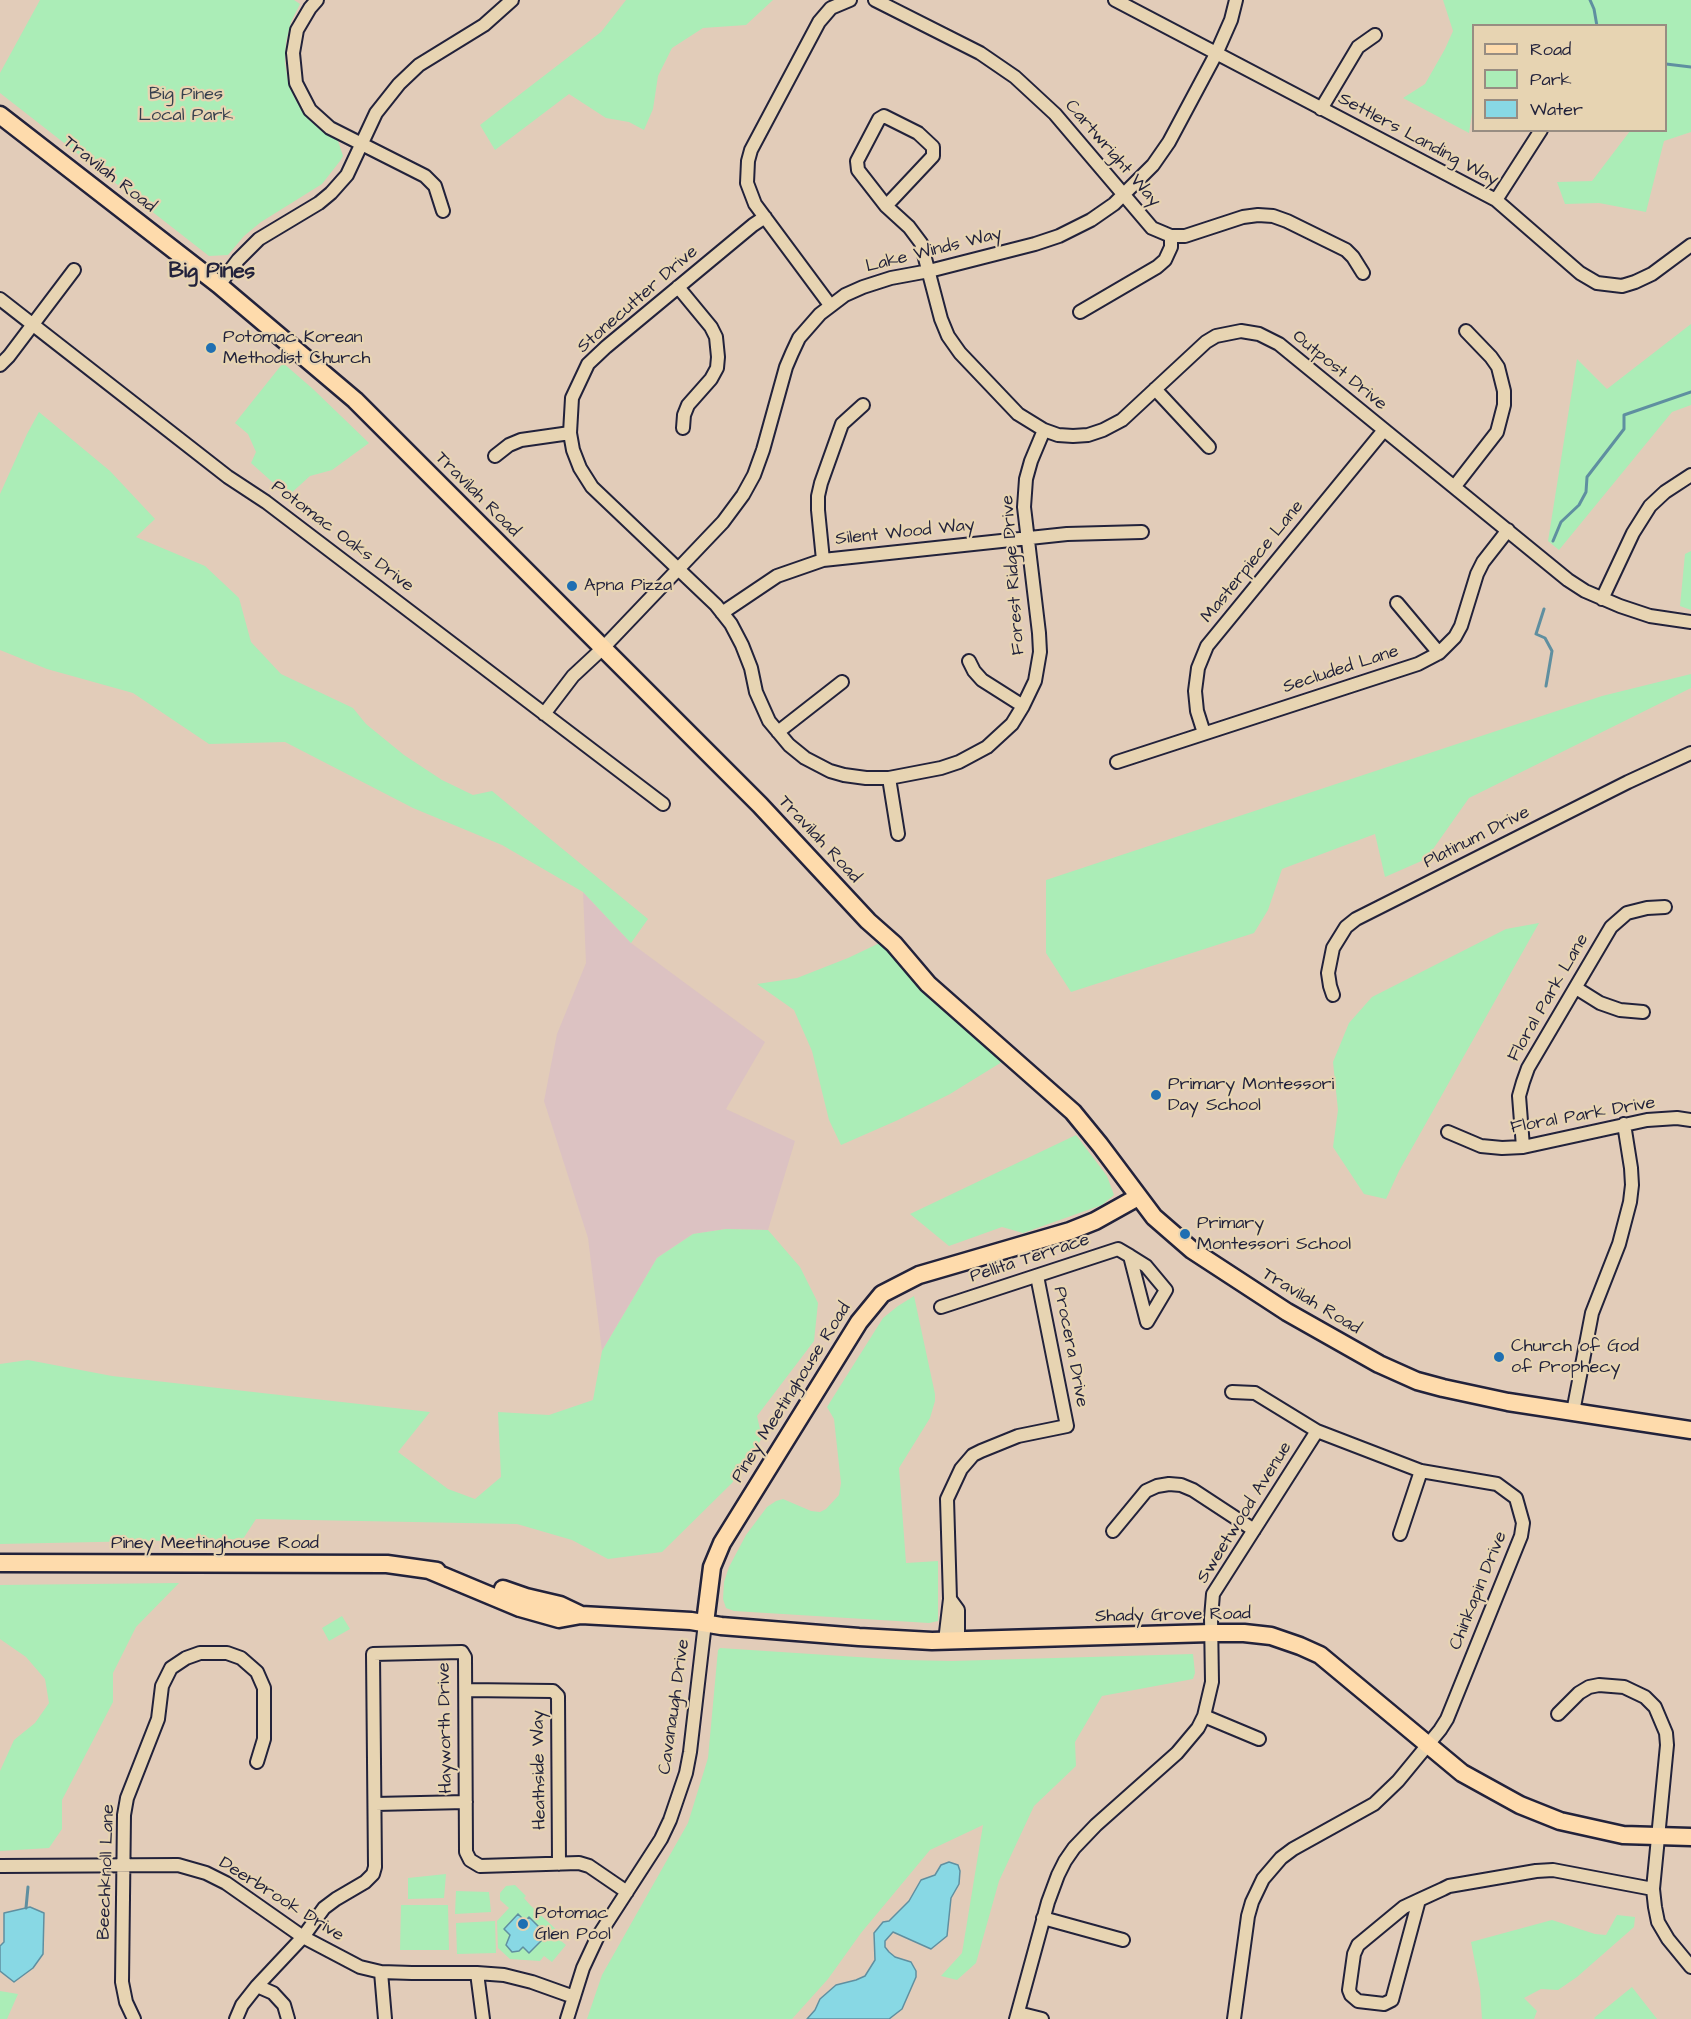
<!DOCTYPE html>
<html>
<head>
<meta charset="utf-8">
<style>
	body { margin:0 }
	#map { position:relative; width:1691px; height:2019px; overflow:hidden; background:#e2ccb9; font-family:"Architects Daughter",sans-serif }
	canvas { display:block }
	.legend { position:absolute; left:1472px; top:24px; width:195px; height:108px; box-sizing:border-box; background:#e7d4b2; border:2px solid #988d82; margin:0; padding:8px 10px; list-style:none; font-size:18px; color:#22223b }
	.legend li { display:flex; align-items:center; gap:12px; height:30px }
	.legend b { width:30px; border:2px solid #988d82 }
</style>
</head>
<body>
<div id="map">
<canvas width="1691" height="2019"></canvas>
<ul class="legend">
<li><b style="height:8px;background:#fedbac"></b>Road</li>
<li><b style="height:16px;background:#abedb7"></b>Park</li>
<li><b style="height:16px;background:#88d8e4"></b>Water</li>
</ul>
</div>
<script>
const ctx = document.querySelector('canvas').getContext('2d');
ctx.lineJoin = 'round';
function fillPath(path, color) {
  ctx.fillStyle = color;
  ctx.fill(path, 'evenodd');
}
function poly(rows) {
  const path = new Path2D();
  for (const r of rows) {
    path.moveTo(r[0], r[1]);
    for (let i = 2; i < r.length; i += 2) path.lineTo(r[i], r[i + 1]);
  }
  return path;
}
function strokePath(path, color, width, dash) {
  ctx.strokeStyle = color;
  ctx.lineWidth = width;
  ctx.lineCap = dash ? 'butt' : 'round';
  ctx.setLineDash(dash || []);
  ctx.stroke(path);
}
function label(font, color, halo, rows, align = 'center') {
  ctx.font = font + ' "Architects Daughter",sans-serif';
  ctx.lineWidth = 4.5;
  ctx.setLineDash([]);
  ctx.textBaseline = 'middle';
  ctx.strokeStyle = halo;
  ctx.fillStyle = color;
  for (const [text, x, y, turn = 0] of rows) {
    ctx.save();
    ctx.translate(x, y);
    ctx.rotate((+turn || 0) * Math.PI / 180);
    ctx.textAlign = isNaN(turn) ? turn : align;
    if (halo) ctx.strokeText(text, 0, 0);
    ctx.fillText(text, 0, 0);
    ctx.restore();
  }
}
const built = poly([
	[583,892,631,943,765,1042,726,1109,795,1141,768,1230,726,1229,693,1234,657,1258,602,1351,588,1238,544,1101,557,1034,586,963]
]);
const green = poly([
	[40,0,294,0,300,4,291,22,286,42,285,63,288,81,294,97,304,114,317,127,338,141,343,156,340,161,322,184,261,222,244,236,228,255,209,256,0,93,0,73],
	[626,0,773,0,746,25,703,28,672,48,658,76,653,109,644,130,629,122,606,118,569,94,495,150,480,125,601,32],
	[1443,0,1691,0,1691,132,1664,141,1646,212,1599,203,1565,204,1557,182,1592,181,1630,131,1666,130,1666,26,1474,26,1474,99,1469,133,1403,98,1425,84,1445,49,1453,31],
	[1691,324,1691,405,1672,412,1559,550,1548,541,1577,359,1607,389],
	[283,363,313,389,369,443,332,470,310,476,288,496,251,463,256,452,248,434,235,423],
	[39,412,110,471,155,519,136,537,205,566,239,598,251,642,281,674,353,708,366,724,404,755,442,780,473,795,492,791,648,919,631,943,583,892,502,845,413,808,285,742,209,744,133,693,47,669,0,650,0,494,27,434],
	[1691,551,1691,610,1680,606,1685,554],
	[1691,674,1691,688,1469,798,1426,859,1385,877,1375,834,1282,869,1268,910,1254,933,1071,992,1046,953,1046,880,1602,696],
	[1539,923,1399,1171,1386,1199,1364,1194,1333,1147,1338,1110,1333,1062,1349,1023,1372,997,1506,929],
	[888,939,1010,1057,950,1094,898,1120,841,1145,829,1120,812,1051,794,1010,757,984,797,978,848,958],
	[1076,1135,1107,1176,1114,1195,1102,1205,1023,1233,1002,1227,949,1246,910,1214],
	[726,1229,768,1230,800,1267,818,1303,814,1341,757,1416,762,1438,732,1483,662,1552,608,1559,572,1540,517,1524,256,1519,243,1539,0,1544,0,1364,28,1360,112,1376,430,1412,398,1452,448,1489,475,1499,501,1477,498,1412,549,1415,593,1400,602,1351,657,1258,693,1234],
	[914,1296,935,1394,935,1401,930,1418,899,1468,906,1563,938,1561,938,1621,929,1623,734,1611,726,1608,723,1599,724,1582,729,1567,746,1535,767,1507,776,1501,783,1499,811,1511,820,1512,826,1509,839,1495,841,1483,834,1419,827,1407,883,1318,898,1306],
	[179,1583,136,1627,113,1673,113,1702,62,1800,62,1829,49,1848,0,1851,0,1771,14,1740,35,1723,49,1703,45,1679,26,1657,0,1639,0,1585],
	[342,1616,350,1629,329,1641,322,1628],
	[720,1648,903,1660,952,1661,1193,1654,1195,1673,1193,1679,1102,1696,1075,1742,1076,1766,1034,1806,999,1881,976,1963,957,1980,941,1976,962,1953,983,1825,930,1850,861,1933,828,1979,792,2019,587,2019,602,1975,688,1823,708,1758,718,1650],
	[446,1874,444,1898,408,1899,408,1878],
	[515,1885,526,1896,524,1898,531,1906,561,1934,560,1940,566,1945,552,1962,544,1956,540,1961,510,1959,498,1948,497,1921,509,1908,500,1900,500,1893,506,1886],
	[456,1891,489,1892,491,1912,455,1914],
	[401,1905,448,1905,449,1950,400,1950],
	[1617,1915,1635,1917,1634,1927,1577,1977,1558,1990,1541,1989,1524,1998,1537,2011,1534,2019,1482,2019,1480,1989,1471,1942,1552,1920,1595,1934,1606,1935],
	[495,1921,496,1953,457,1954,456,1923],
	[1632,1987,1657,2019,1595,2019,1594,2018],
	[0,1991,18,1994,7,2019,0,2019]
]);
const water = poly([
	[949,1862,958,1865,960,1871,959,1884,951,1898,947,1936,931,1949,893,1932,885,1941,885,1947,889,1952,895,1957,911,1962,916,1971,916,1977,902,2009,889,2019,807,2019,815,2010,820,1999,836,1985,856,1980,865,1976,875,1960,874,1933,883,1922,889,1921,909,1901,921,1880,935,1875,941,1865,949,1862],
	[30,1907,44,1913,43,1954,33,1968,14,1982,0,1971,0,1946,4,1942,4,1913,30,1907],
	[518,1914,525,1921,529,1917,540,1928,536,1932,543,1939,529,1953,523,1947,519,1951,512,1952,506,1945,510,1935,504,1929,518,1914]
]);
const stream = poly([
	[1590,0,1594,9,1597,26],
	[1666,64,1691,67],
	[1553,541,1561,522,1579,505,1586,492,1587,477,1624,429,1624,415,1691,392],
	[1544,609,1536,634,1545,638,1552,651,1546,686],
	[26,1908,28,1887]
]);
const minor = poly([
	[317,0,310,8,297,30,293,53,296,83,310,110,330,128,425,176,435,186,443,211],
	[875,0,980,53,1015,77,1055,114,1152,228,1171,236,1185,236,1243,217,1258,215,1273,216,1287,221,1346,250,1353,257,1363,273],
	[1115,0,1496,200,1580,273,1597,283,1622,286,1635,282,1652,274,1691,245],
	[1321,109,1358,47,1375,35],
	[1496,200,1541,130],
	[886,206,933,156,933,147,918,133,884,116,879,119,857,161,858,170,886,206,909,227,921,243,941,319,948,336,960,353,1018,414,1044,430,1058,435,1073,436,1088,435,1103,430,1122,420,1206,342,1216,336,1241,331,1259,334,1279,344,1568,580,1585,591,1620,606,1650,616,1691,622],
	[765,217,753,225,606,347,588,364,572,398,570,433,573,450,580,468,592,487,716,605,731,624,742,645,751,668,756,692,769,721,789,745,805,758,830,771,844,775,866,778,889,778,941,768,959,762,987,747,1012,724,1023,706,1035,681,1040,652,1039,633,1024,507,1026,479,1031,461,1044,430],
	[219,285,238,260,259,239,319,203,331,193,347,175,376,113,399,84,419,65,484,25,512,0],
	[678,287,711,327,716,337,718,357,717,368,711,379,688,405,684,415,683,428],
	[0,299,228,477,266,502,663,804],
	[830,305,755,204,747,183,748,161,751,150,819,22,831,8,850,0],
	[1080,312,1157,267,1165,260,1171,247,1171,236],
	[0,365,9,356,74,270],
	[1155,389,1209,447],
	[495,456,509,445,521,440,570,433],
	[1455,486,1497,432,1504,405,1504,391,1498,367,1491,357,1466,331],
	[823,560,818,510,818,496,821,483,842,424,863,405],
	[1602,599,1633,533,1650,506,1665,492,1691,475],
	[1397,603,1439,653],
	[722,613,777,576,823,560,1067,534,1142,532],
	[969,661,974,671,982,680,1023,706],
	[544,714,573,676,602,649,723,522,743,495,754,475,763,450,786,367,792,353,799,338,820,314,845,295,863,287,891,278,929,271,1035,244,1059,236,1091,220,1114,204,1153,165,1169,142,1216,54,1231,20,1236,0],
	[778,732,842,682],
	[1204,733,1197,711,1195,691,1198,668,1207,646,1384,430],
	[1117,762,1418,664,1439,653,1455,637,1461,626,1477,574,1483,562,1508,530],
	[889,778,898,834],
	[1576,988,1600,1003,1620,1010,1643,1012],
	[1333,995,1330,986,1328,973,1333,948,1346,927,1356,919,1628,782,1691,753],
	[1448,1132,1481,1146,1502,1148,1523,1147,1647,1120,1677,1118,1691,1120],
	[1523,1147,1519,1096,1523,1082,1528,1068,1611,927,1627,913,1647,908,1665,907],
	[941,1307,1118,1249,1130,1256,1146,1266,1166,1290,1147,1322,1130,1256],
	[1232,1392,1255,1393,1317,1431,1421,1471,1497,1484,1516,1498,1523,1523,1521,1536,1447,1719,1440,1730,1398,1781,1374,1804,1293,1849,1281,1858,1263,1879,1252,1902,1248,1916,1234,2019],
	[1573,1412,1592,1313,1619,1244,1630,1202,1632,1185,1631,1168,1624,1124],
	[1113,1531,1146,1491,1157,1486,1169,1484,1181,1485,1193,1490,1254,1530],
	[1400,1534,1421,1471],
	[950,1599,958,1610,958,1641],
	[945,1641,950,1599,947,1499,961,1469,973,1455,981,1451,1018,1436,1067,1426,1037,1276],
	[466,1690,553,1691,558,1696,559,1864],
	[1558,1714,1579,1693,1589,1687,1599,1685,1624,1687,1645,1697,1655,1707,1666,1733,1667,1745,1653,1889,1655,1907,1658,1922,1668,1939,1691,1967],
	[1204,1716,1259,1739],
	[375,1804,466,1802],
	[0,1866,178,1865,206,1873,226,1883,303,1937,360,1967,381,1972,412,1973,477,1973,504,1975,532,1982,574,1997],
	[1419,1900,1392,2000,1384,2004,1358,2001,1351,1995,1349,1990,1354,1954,1358,1945,1404,1907,1419,1900,1443,1889,1449,1886,1536,1871,1553,1870,1653,1889],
	[1043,1918,1123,1940],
	[381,1972,385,2019],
	[477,1973,483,2019],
	[257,1986,273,1993,284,2005,288,2019],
	[1018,2013,1042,2019],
	[134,2019,126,2002,122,1982,124,1815,127,1798,158,1719,162,1686,171,1668,186,1658,200,1653,227,1653,241,1658,257,1672,264,1688,264,1739,257,1762],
	[236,2019,242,2005,257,1986,303,1937,324,1908,336,1899,365,1882,373,1874,375,1867,373,1654,462,1652,465,1657,466,1852,470,1860,480,1866,579,1863,589,1866,627,1892],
	[567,2019,583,1968,597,1938,661,1839,670,1820,686,1773,690,1752,705,1623],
	[1016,2019,1048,1902,1058,1875,1065,1861,1074,1848,1096,1825,1177,1753,1198,1728,1204,1716,1212,1682,1211,1618,1213,1594,1317,1431]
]);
const major = poly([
	[0,115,219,285,355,400,760,805,868,921,894,944,928,984,1073,1112,1100,1145,1154,1217,1192,1250,1287,1312,1379,1364,1417,1381,1443,1388,1508,1402,1691,1430],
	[0,1563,387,1564,437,1571],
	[429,1570,520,1608,559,1619,581,1615,691,1621,721,1626,859,1637,932,1641,1211,1633,1244,1633,1271,1636,1300,1646,1320,1655,1462,1773,1520,1805,1560,1821,1623,1835,1691,1837],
	[503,1589,526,1597,560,1605,581,1615],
	[705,1623,712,1567,722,1543,859,1322,882,1294,919,1275,1070,1231,1095,1221,1138,1197]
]);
const markers = [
	[211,348,6,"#1f6fb2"],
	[572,586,6,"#1f6fb2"],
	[1156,1095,6,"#1f6fb2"],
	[1185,1234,6,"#1f6fb2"],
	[1499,1357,6,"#1f6fb2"],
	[523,1924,6,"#1f6fb2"]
];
const parkNames = [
	["Big Pines",186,95],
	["Local Park",186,116]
];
const streetNames = [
	["Settlers Landing Way",1418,140,28],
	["Cartwright Way",1112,154,49],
	["Travilah Road",109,175,38],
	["Lake Winds Way",934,251,-14],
	["Stonecutter Drive",638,300,-41],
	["Outpost Drive",1339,371,39],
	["Travilah Road",477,495,45],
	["Silent Wood Way",905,533,-6],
	["Potomac Oaks Drive",342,537,37],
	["Masterpiece Lane",1253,562,-51],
	["Forest Ridge Drive",1014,575,-94],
	["Secluded Lane",1341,670,-18],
	["Platinum Drive",1477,838,-27],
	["Travilah Road",819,840,47],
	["Floral Park Lane",1549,998,-60],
	["Floral Park Drive",1583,1116,-10],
	["Pellita Terrace",1030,1259,-18],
	["Travilah Road",1311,1302,31],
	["Procera Drive",1070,1347,79],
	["Piney Meetinghouse Road",792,1393,-58],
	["Sweetwood Avenue",1245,1513,-58],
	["Piney Meetinghouse Road",215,1544],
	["Chinkapin Drive",1479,1591,-68],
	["Shady Grove Road",1173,1616,-1],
	["Cavanaugh Drive",675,1707,-82],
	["Hayworth Drive",446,1728,-91],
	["Heathside Way",540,1770,-91],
	["Beechknoll Lane",107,1872,-88],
	["Deerbrook Drive",281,1900,32]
];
const poiNames = [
	["Potomac Korean",223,338],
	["Methodist Church",223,359],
	["Apna Pizza",584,586],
	["Primary Montessori",1168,1085],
	["Day School",1168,1106],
	["Primary",1197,1224],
	["Montessori School",1197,1245],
	["Church of God",1511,1347],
	["of Prophecy",1511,1368],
	["Potomac",535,1914],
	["Glen Pool",535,1935]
];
const quarterNames = [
	["Big Pines",212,273]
];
fillPath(built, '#dcc2c2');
fillPath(green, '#abedb7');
fillPath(water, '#88d8e4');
strokePath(water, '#5f8fa0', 1.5);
strokePath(stream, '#5f8fa0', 3);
strokePath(minor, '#22223b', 16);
strokePath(major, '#22223b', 21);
strokePath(minor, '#e7d4b2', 12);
strokePath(major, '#fedbac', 16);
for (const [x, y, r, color] of markers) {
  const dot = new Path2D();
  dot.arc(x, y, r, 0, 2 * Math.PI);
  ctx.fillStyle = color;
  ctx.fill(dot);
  strokePath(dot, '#e7d4b2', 2);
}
label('18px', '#37404e', '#e7d4b2', parkNames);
label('18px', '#22223b', '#e7d4b2', streetNames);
label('18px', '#22223b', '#e7d4b2', poiNames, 'left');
label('bold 21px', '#22223b', '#e7d4b2', quarterNames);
</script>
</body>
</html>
